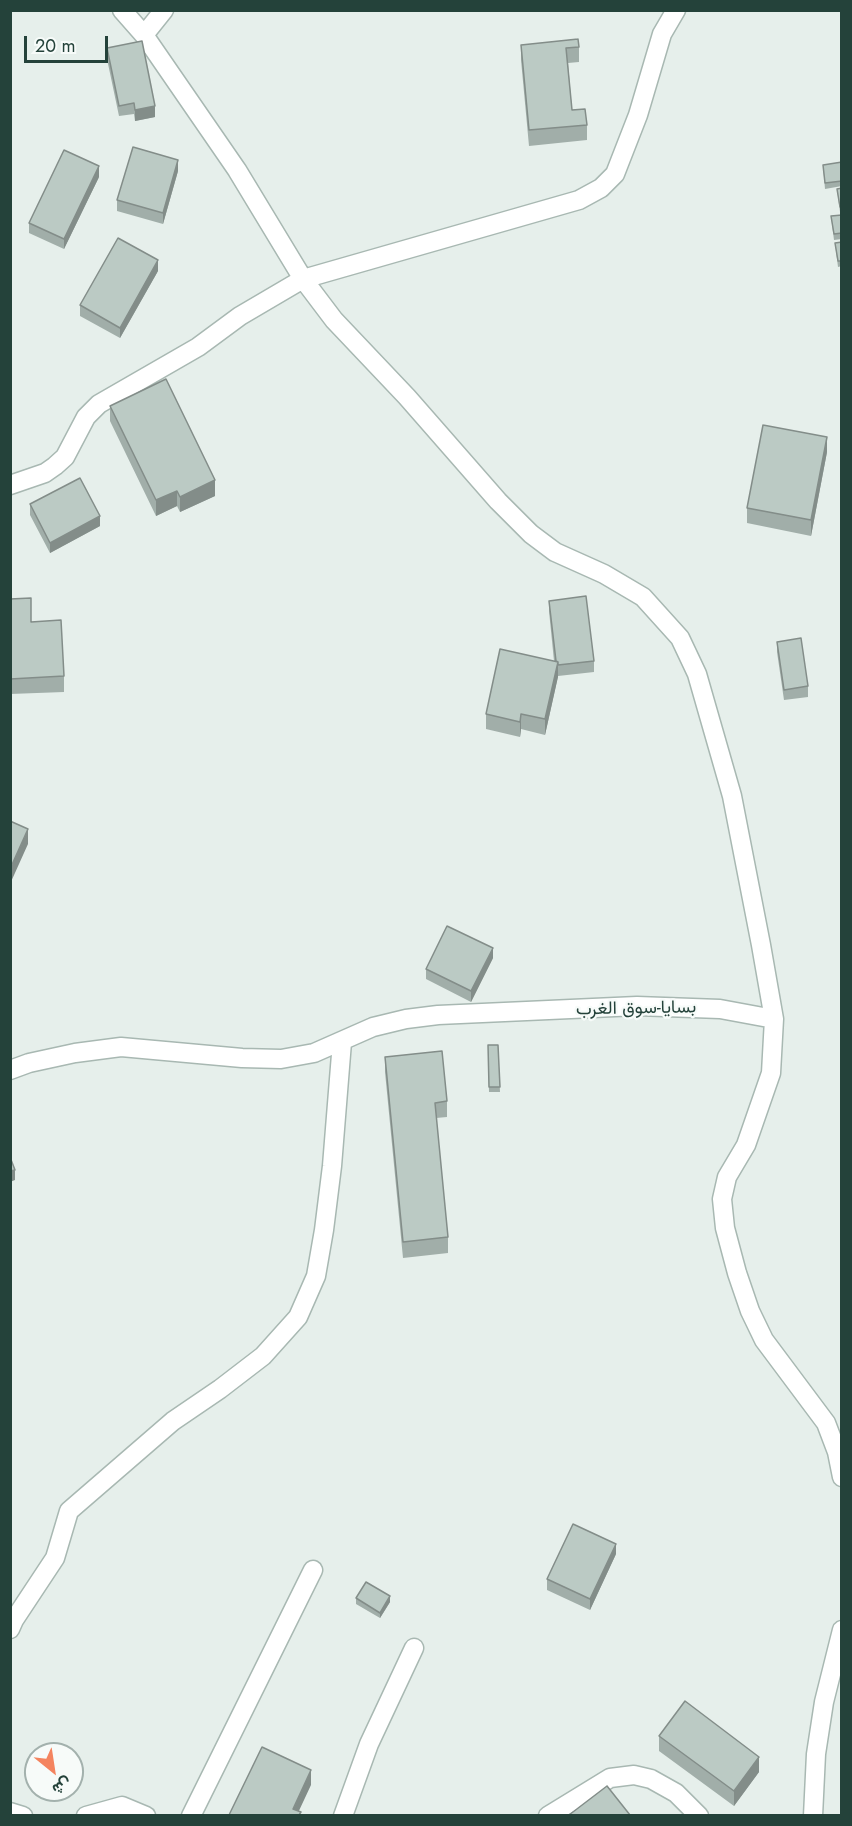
<!DOCTYPE html>
<html>
<head>
<meta charset="utf-8">
<style>
	body { margin:0 }
	#map { position:relative; width:852px; height:1826px; overflow:hidden; background:#e6efeb; font-family:Jost,Vazirmatn,sans-serif }
	canvas { display:block }
	.frame { position:absolute; inset:0; border:12px solid #24423a; pointer-events:none }
	.north { position:absolute; left:24px; top:1742px; width:60px; height:60px; box-sizing:border-box; background:#f7fbf9; border:2px solid #a3b1ad; border-radius:50%; rotate:150deg; font-size:16px; font-weight:700; line-height:24px; text-align:center; color:#24423a }
	.north::after { content:''; display:block; margin:auto; width:21px; height:27px; background:#f4845f; clip-path:polygon(50% 0,100% 100%,50% 72%,0 100%) }
	.scale { position:absolute; left:24px; top:36px; width:84px; height:27px; box-sizing:border-box; border:3px solid #24423a; border-top:0; padding-left:8px; font-size:18px; line-height:21px; white-space:nowrap; color:#24423a; -webkit-text-stroke:4px #f7fbf9; paint-order:stroke }
</style>
</head>
<body>
<div id="map">
<canvas width="852" height="1826"></canvas>
<div class="frame"></div>
<div class="north">ش</div>
<div class="scale">20 m</div>
</div>
<script>
const ctx = document.querySelector('canvas').getContext('2d');
ctx.lineJoin = 'round';
function poly(rows) {
  const path = new Path2D();
  for (const r of rows) {
    path.moveTo(r[0], r[1]);
    for (let i = 2; i < r.length; i += 2) path.lineTo(r[i], r[i + 1]);
  }
  return path;
}
function strokePath(path, color, width, dash) {
  ctx.strokeStyle = color;
  ctx.lineWidth = width;
  ctx.lineCap = dash ? 'butt' : 'round';
  ctx.setLineDash(dash || []);
  ctx.stroke(path);
}
function fillPath(path, color) {
  ctx.fillStyle = color;
  ctx.fill(path, 'evenodd');
}
function label(font, color, halo, rows, align = 'center') {
  ctx.font = font + ' Jost,Vazirmatn,sans-serif';
  ctx.lineWidth = 4.5;
  ctx.setLineDash([]);
  ctx.textBaseline = 'middle';
  ctx.strokeStyle = halo;
  ctx.fillStyle = color;
  for (const [text, x, y, turn = 0] of rows) {
    ctx.save();
    ctx.translate(x, y);
    ctx.rotate((+turn || 0) * Math.PI / 180);
    ctx.textAlign = isNaN(turn) ? turn : align;
    if (halo) ctx.strokeText(text, 0, 0);
    ctx.fillText(text, 0, 0);
    ctx.restore();
  }
}
const minor = poly([
	[122,10,144,35,237,170,303,279,334,320,407,397,498,501,531,534,555,552,604,574,643,597,680,638,697,674,732,796,761,945,774,1019],
	[144,35,164,10],
	[10,485,45,473,55,466,65,457,86,417,99,404,198,347,240,316,303,279,579,200,601,188,615,174,638,115,662,34,676,10],
	[10,1070,29,1063,75,1053,121,1047,242,1058,281,1059,314,1053,373,1027,406,1019,438,1015,637,1006,720,1009,774,1019,771,1073,746,1145,727,1177,722,1199,725,1228,737,1273,750,1311,764,1340,826,1423,837,1452,842,1477],
	[10,1629,14,1620,55,1558,69,1511,173,1421,220,1389,263,1356,298,1317,316,1276,324,1230,332,1166,342,1042],
	[10,1812,23,1816],
	[86,1816,122,1806,146,1816],
	[191,1816,313,1570],
	[343,1816,369,1744,414,1648],
	[548,1816,610,1778,634,1775,651,1779,676,1793,699,1816],
	[813,1816,816,1754,824,1702,842,1630]
]);
const wall = poly([
	[521,45,579,47,579,62,568,63,572,110,587,125,587,140,529,146,521,60],
	[107,48,155,117,135,121,134,114,119,116,107,59],
	[842,162,842,186,825,189,823,165],
	[178,171,163,224,117,211,117,200],
	[99,177,64,249,29,233,29,223],
	[842,188,842,212,840,212,837,189],
	[842,215,842,239,834,240,831,216],
	[842,242,842,266,838,267,835,243],
	[158,271,120,338,80,316,80,305],
	[110,406,215,496,180,512,177,506,156,516,110,421],
	[827,452,811,536,747,523,747,508],
	[30,504,100,526,50,553,30,515],
	[10,599,31,622,64,676,64,692,10,694],
	[549,601,594,661,594,672,558,676,545,735,521,729,520,737,486,729,486,714,554,661,549,611],
	[777,642,808,686,808,697,784,700,777,652],
	[493,958,471,1002,426,979,426,969],
	[488,1045,498,1045,500,1092,489,1092],
	[385,1057,447,1101,447,1117,436,1118,448,1237,448,1253,403,1258,385,1072],
	[616,1554,590,1610,547,1590,547,1579],
	[356,1598,390,1602,380,1618,356,1604],
	[659,1736,759,1772,734,1806,659,1751]
]);
const shadedWall = poly([
	[155,106,155,117,135,121,135,110],
	[178,160,178,171,163,224,163,213],
	[99,166,99,177,64,249,64,239],
	[158,260,158,271,120,338,120,328],
	[827,437,827,452,811,536,811,520],
	[215,480,215,496,180,512,180,497],
	[177,491,177,506,156,516,156,500],
	[100,516,100,526,50,553,50,543],
	[558,662,558,677,545,735,545,719],
	[521,714,521,729,520,737,520,722],
	[28,829,28,844,10,884,10,869],
	[493,948,493,958,471,1002,471,991],
	[15,1170,15,1180,10,1182,10,1171],
	[616,1544,616,1554,590,1610,590,1599],
	[390,1596,390,1602,380,1618,380,1613],
	[759,1757,759,1772,734,1806,734,1791],
	[311,1770,311,1785,297,1815,293,1809]
]);
const building = poly([
	[578,39,579,47,566,48,572,110,585,109,587,125,529,130,521,45,578,39],
	[142,41,155,106,135,110,134,103,119,106,107,48,142,41],
	[133,147,178,160,163,213,117,200,133,147],
	[64,150,99,166,64,239,29,223,64,150],
	[842,162,842,181,825,183,823,165,842,162],
	[842,188,842,207,840,207,837,189,842,188],
	[842,215,842,233,834,234,831,216,842,215],
	[118,238,158,260,120,328,80,305,118,238],
	[842,242,842,261,838,261,835,243,842,242],
	[166,379,215,480,180,497,177,491,156,500,110,406,166,379],
	[763,425,827,437,811,520,747,508,763,425],
	[80,478,100,516,50,543,30,504,80,478],
	[586,596,594,661,558,665,558,662,556,661,549,601,586,596],
	[31,598,31,622,61,620,64,676,10,679,10,599,31,598],
	[801,638,808,686,784,690,777,642,801,638],
	[500,649,558,662,545,719,521,714,520,722,486,714,500,649],
	[10,821,28,829,10,869,10,821],
	[447,926,493,948,471,991,426,969,447,926],
	[488,1045,498,1045,500,1087,489,1087,488,1045],
	[442,1051,447,1101,435,1103,448,1237,403,1242,385,1057,442,1051],
	[10,1157,15,1170,10,1171,10,1157],
	[573,1524,616,1544,590,1599,547,1579,573,1524],
	[366,1582,390,1596,380,1613,356,1598,366,1582],
	[685,1701,759,1757,734,1791,659,1736,685,1701],
	[262,1747,311,1770,293,1809,301,1812,299,1815,229,1815,262,1747],
	[607,1786,630,1815,569,1815,607,1786]
]);
const streetNames = [
	["بسايا-سوق الغرب",636,1009,-1]
];
strokePath(minor, '#a8b8b2', 21);
strokePath(minor, '#fff', 18);
fillPath(wall, '#a1aea9');
fillPath(shadedWall, '#838d89');
fillPath(building, '#bbcac4');
strokePath(building, '#838d89', 1.5);
label('18px', '#24423a', '#f7fbf9', streetNames);
</script>
</body>
</html>
